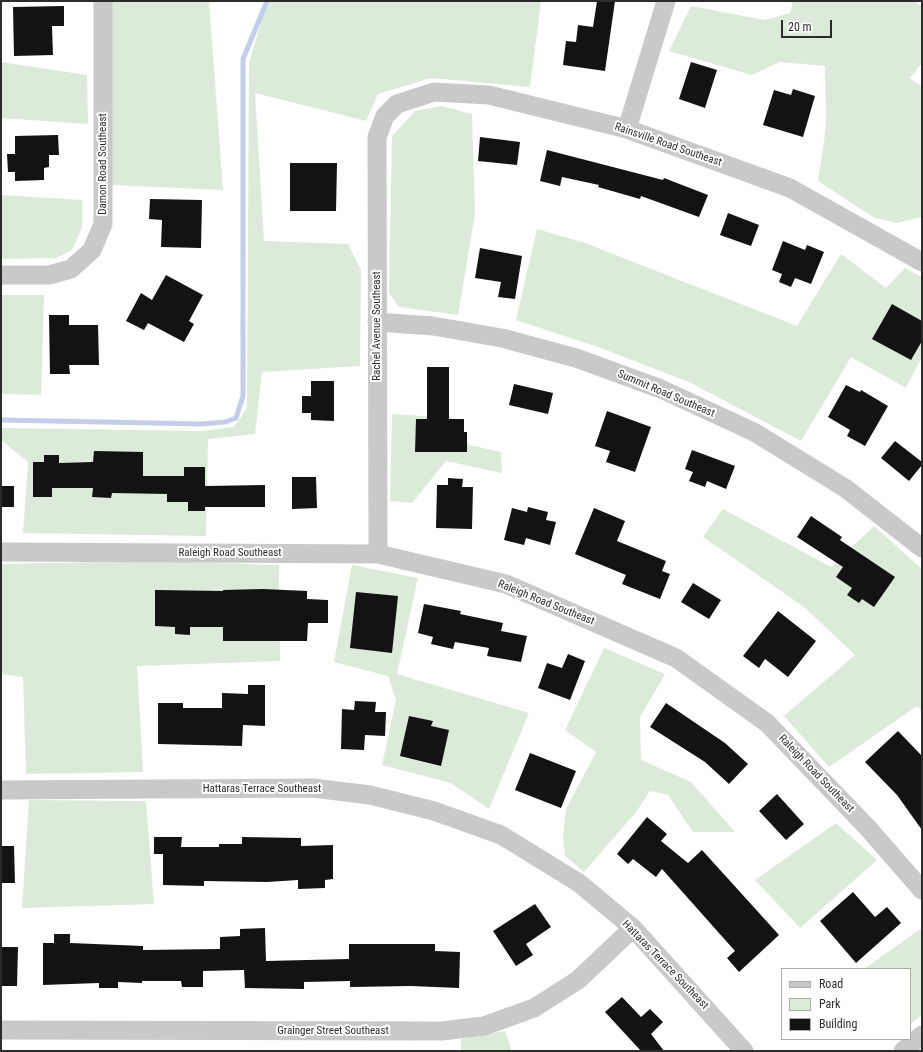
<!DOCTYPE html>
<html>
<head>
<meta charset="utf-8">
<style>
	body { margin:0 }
	#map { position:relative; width:923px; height:1052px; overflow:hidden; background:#fff; font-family:"Roboto Condensed",sans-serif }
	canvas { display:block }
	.frame { position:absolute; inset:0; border:2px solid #2c2c2c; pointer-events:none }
	.legend { position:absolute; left:781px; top:968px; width:130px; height:72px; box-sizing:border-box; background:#fff; border:1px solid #ababab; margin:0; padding:5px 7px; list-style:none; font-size:12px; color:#2c2c2c }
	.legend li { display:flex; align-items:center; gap:8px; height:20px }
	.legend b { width:20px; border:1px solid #ababab }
	.scale { position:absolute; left:781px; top:20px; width:51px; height:18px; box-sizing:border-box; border:2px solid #2c2c2c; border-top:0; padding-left:5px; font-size:12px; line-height:14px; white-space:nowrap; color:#2c2c2c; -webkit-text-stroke:3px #fff; paint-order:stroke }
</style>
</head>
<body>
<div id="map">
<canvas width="923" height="1052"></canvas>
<div class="frame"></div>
<ul class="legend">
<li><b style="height:5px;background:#c9c9c9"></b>Road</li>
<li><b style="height:11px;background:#dcebd9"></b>Park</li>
<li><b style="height:11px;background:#131313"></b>Building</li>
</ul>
<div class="scale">20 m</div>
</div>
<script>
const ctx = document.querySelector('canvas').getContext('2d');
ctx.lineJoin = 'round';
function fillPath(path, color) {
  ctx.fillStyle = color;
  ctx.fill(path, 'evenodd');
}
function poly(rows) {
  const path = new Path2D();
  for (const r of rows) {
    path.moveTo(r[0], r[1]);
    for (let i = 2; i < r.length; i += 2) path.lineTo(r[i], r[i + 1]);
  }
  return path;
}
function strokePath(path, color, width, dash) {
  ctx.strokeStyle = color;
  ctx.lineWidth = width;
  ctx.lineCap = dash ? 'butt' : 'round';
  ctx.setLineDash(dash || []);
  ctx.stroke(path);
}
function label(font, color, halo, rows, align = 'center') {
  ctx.font = font + ' "Roboto Condensed",sans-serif';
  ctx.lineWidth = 4;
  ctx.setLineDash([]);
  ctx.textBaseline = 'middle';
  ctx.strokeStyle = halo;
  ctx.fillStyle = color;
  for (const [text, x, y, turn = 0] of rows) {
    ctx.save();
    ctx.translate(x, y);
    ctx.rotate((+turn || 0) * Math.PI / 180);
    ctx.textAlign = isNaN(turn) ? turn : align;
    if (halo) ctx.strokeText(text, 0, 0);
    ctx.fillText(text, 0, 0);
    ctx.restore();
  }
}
const green = poly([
	[111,1,209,1,223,190,112,185],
	[267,1,541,1,530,87,431,78,378,94,366,121,255,93,264,241,348,244,361,270,360,366,262,372,255,434,208,439,206,536,23,533,28,462,1,440,1,428,202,431,234,427,247,408,249,63],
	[793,1,915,1,922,7,922,63,910,78,922,87,922,217,897,223,873,217,818,181,826,127,825,66,780,62,752,75,669,51,691,6,765,20,790,13],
	[1,62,87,75,88,124,1,118],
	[442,106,472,114,475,213,458,315,399,307,389,293,392,136,415,111],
	[1,195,82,200,82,228,72,250,56,258,1,259],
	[537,229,585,243,797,326,841,254,886,288,905,268,922,277,922,357,906,388,851,357,801,441,691,383,601,348,516,320],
	[1,295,44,295,41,395,1,394],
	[392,414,452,418,469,445,501,452,502,473,446,461,412,503,390,501],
	[723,509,831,567,874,526,922,569,922,711,917,706,829,767,784,716,855,655,804,607,703,537],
	[152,561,279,565,280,661,137,666,143,772,26,774,23,677,1,674,1,564],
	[352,565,418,578,397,674,529,713,489,809,451,783,382,765,396,700,388,676,334,662],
	[604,648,665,674,640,717,641,760,691,782,735,832,693,832,668,795,650,791,636,812,584,872,565,856,563,837,566,809,596,752,565,730],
	[29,800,146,801,154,904,22,908],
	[836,823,877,860,800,928,755,880],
	[919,930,922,931,922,1015,910,1024,910,969,864,969],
	[505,1031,512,1051,461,1051,461,1039]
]);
const stream = poly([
	[1,420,202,424,225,422,236,418,243,396,243,59,267,1]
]);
const building = poly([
	[597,1,615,1,605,71,563,65,566,41,576,42,578,25,593,27],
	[64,6,64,26,52,26,53,55,14,56,13,7],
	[691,62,717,70,705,108,679,99],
	[793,89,815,96,803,137,763,125,774,90,791,95],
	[58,135,59,155,49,155,49,167,44,168,44,180,15,181,15,172,8,172,7,154,15,154,15,136],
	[480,137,520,142,517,165,478,161],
	[547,150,663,180,664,178,708,195,699,217,641,196,640,199,598,187,599,185,562,177,560,186,540,181],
	[290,163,337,163,336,211,290,211],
	[150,199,202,200,201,248,161,247,162,220,149,219],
	[728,213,759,225,751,246,720,235],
	[783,241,805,250,807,245,824,252,811,284,795,278,791,287,779,282,782,274,772,270],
	[480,248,522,256,515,299,498,297,501,282,475,278],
	[166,275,203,295,189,321,194,324,184,342,148,323,144,330,126,321,141,293,152,300],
	[892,304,922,321,922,341,911,360,872,339],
	[49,315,69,315,69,325,98,325,99,365,69,365,70,374,50,374],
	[427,367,449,367,449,419,464,419,464,432,467,432,467,452,415,452,416,419,427,419],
	[311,381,334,381,334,421,311,420,311,413,302,413,302,396,311,396],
	[514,384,553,393,548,414,509,405],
	[846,385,860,392,861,390,888,406,865,446,847,436,850,430,828,417],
	[607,411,651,427,635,472,606,462,610,451,595,446],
	[895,441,922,462,922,465,909,481,881,458],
	[692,450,735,466,726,489,707,481,705,487,689,481,693,472,685,469],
	[94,451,143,452,143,476,184,476,184,467,205,467,205,486,265,485,265,507,205,507,205,511,188,511,188,502,167,502,167,494,112,493,111,498,92,497,93,488,52,488,52,497,33,497,33,462,44,462,44,455,59,455,59,463,93,462],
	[292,477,316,477,317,508,292,509],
	[448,478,463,479,462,487,473,487,472,529,436,528,437,485,448,485],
	[1,486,14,486,14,507,1,507],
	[528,507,548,512,546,520,556,522,550,545,526,538,524,545,504,540,512,508,527,512],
	[594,508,625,521,617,541,666,561,662,571,670,574,660,599,622,584,626,575,575,554],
	[811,516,842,537,840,540,895,577,874,607,862,599,859,603,847,595,852,588,836,577,843,567,797,537],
	[693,583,721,600,709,619,681,602],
	[263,589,307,591,307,599,328,600,328,623,308,623,307,641,223,641,223,627,190,627,190,635,175,634,175,627,155,626,155,590,223,591,223,590],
	[356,592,398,596,392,653,350,648],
	[424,604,461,611,460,614,503,623,501,631,527,636,521,662,487,656,489,648,455,642,453,649,431,644,433,637,418,633],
	[778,611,816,641,788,677,765,659,759,668,743,656],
	[568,654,585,661,570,700,538,688,547,663,562,668],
	[248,685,265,685,265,726,243,725,242,746,158,744,158,703,183,703,183,708,222,708,222,693,248,694],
	[355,701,376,702,375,712,386,712,385,736,365,735,364,750,341,749,342,709,354,710],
	[666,703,725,743,748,764,729,784,705,762,650,727],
	[409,716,433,721,431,726,449,730,441,766,400,756],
	[898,731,922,756,922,830,897,795,865,762],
	[530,753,576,771,561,808,515,790],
	[777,794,804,824,786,840,759,811],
	[647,817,667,834,661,841,688,863,702,850,779,935,739,972,727,958,735,951,662,869,656,877,633,859,628,864,617,854],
	[154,837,182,837,181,847,219,847,219,844,242,844,242,837,301,838,301,846,333,845,333,879,325,880,325,888,298,889,298,880,267,882,204,881,204,886,163,885,163,854,154,854],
	[1,846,14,846,15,883,1,883],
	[853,892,875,917,887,907,901,923,856,963,820,921],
	[535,904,551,927,526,944,533,955,516,966,493,931],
	[265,928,266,961,349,959,349,944,435,944,435,951,460,952,459,988,411,986,350,987,350,981,304,982,304,989,245,988,244,970,203,971,203,987,182,987,181,981,142,981,142,983,118,982,118,988,99,988,99,983,43,985,43,943,54,943,54,934,70,934,70,943,143,946,143,950,220,949,220,937,240,936,240,929],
	[1,947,18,947,17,986,1,986],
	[622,997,641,1017,650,1009,663,1022,651,1034,664,1051,641,1051,605,1012]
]);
const minor = poly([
	[627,129,666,1],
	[1,275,49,275,71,269,92,250,103,224,103,1],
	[377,322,433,326,502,338,576,358,661,389,754,432,845,488,922,548],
	[1,552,378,554,506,584,676,658,767,723,867,827,922,890],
	[378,554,377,137,385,116,397,104,434,92,489,95,627,129,790,188,922,262],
	[1,790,313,788,370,795,434,811,501,835,579,883,633,928,744,1051],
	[1,1030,442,1031,484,1026,534,1008,578,980,633,928],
	[903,1051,922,1035]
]);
const streetNames = [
	["Rainsville Road Southeast",668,145,19],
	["Damon Road Southeast",103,164,-90],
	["Rachel Avenue Southeast",377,326,-90],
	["Summit Road Southeast",666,394,23],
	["Raleigh Road Southeast",230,553],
	["Raleigh Road Southeast",546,603,22],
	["Raleigh Road Southeast",816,774,46],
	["Hattaras Terrace Southeast",262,789],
	["Hattaras Terrace Southeast",665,965,46],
	["Grainger Street Southeast",333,1031]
];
fillPath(green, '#dcebd9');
strokePath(stream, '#c4ceeb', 5);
fillPath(building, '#131313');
strokePath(minor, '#c9c9c9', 19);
label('11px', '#2c2c2c', '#fff', streetNames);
</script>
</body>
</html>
